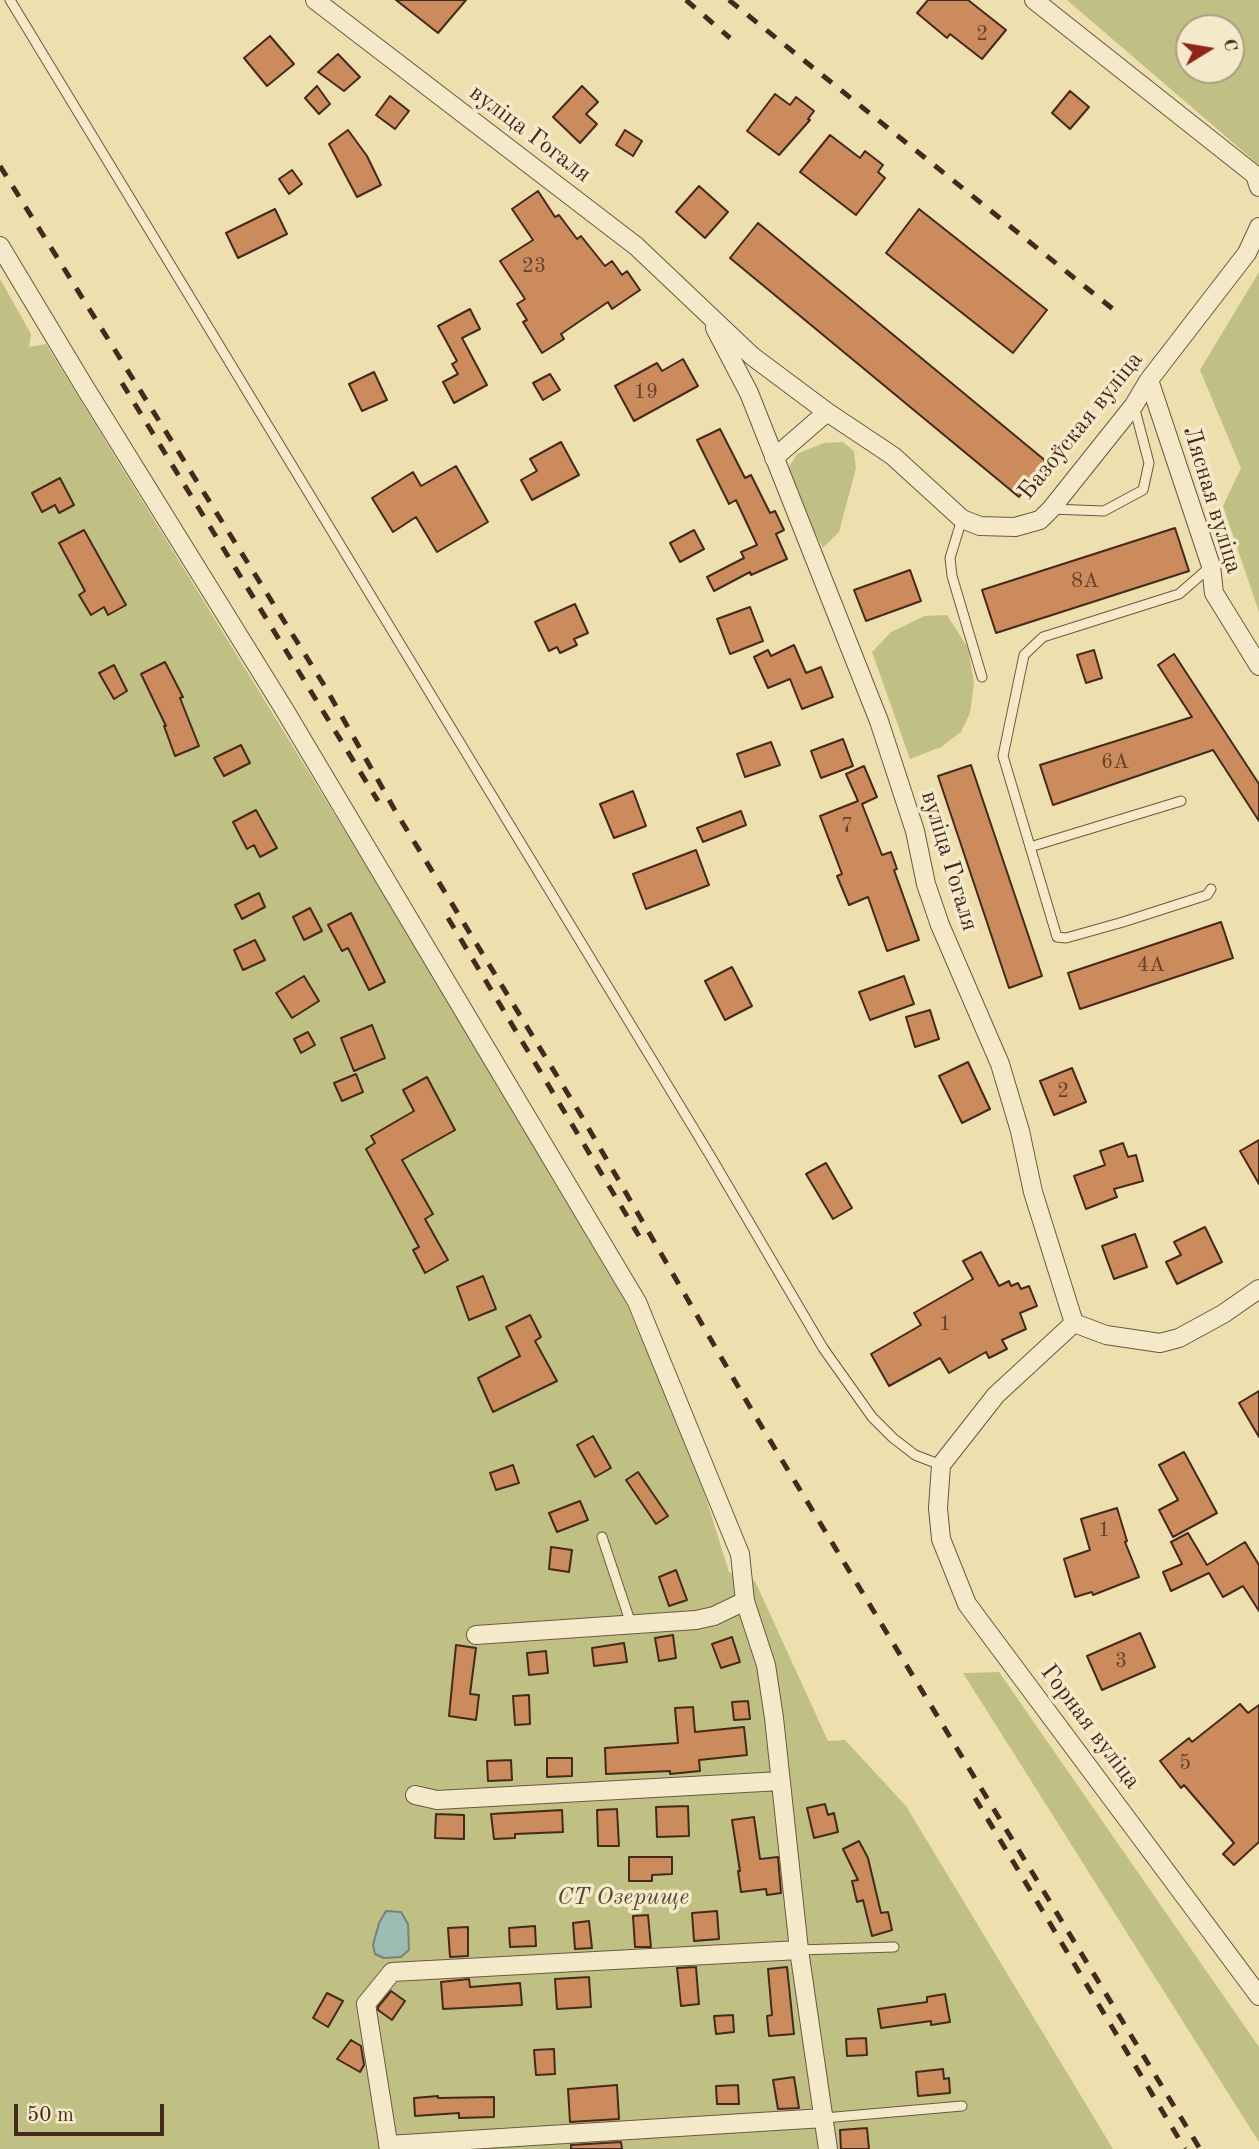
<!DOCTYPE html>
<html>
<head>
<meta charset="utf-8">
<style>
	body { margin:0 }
	#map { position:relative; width:1259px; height:2149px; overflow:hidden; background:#eedfae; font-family:"Old Standard TT",serif }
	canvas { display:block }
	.north { position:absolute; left:1175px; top:14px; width:70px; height:70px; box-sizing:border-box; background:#f4eaca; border:2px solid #ae9d84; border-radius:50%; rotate:79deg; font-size:19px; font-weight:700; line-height:28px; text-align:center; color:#44291c }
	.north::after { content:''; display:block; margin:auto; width:24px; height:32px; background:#8f2418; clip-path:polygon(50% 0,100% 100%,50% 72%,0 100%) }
	.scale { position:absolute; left:14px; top:2104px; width:150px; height:32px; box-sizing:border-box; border:4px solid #44291c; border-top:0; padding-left:9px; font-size:21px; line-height:24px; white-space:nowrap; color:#44291c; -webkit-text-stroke:5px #f4eaca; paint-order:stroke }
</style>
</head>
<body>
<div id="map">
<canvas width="1259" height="2149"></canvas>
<div class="north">С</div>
<div class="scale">50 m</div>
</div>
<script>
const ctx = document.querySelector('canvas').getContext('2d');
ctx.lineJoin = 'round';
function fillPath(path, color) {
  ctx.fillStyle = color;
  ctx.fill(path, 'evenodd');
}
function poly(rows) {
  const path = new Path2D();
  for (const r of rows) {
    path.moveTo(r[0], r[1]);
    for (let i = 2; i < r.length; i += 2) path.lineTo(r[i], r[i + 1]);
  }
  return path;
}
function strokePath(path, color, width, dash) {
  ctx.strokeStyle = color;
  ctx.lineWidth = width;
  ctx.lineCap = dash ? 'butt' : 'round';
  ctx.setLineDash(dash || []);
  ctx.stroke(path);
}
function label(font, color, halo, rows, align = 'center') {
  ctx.font = font + ' "Old Standard TT",serif';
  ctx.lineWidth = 7;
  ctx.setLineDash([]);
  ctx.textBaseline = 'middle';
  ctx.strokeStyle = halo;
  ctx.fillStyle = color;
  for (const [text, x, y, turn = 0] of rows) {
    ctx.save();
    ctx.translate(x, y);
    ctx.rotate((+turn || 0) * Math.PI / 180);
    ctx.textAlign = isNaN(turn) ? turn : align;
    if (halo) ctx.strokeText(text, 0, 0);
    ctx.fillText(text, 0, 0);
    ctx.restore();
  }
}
const green = poly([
	[1067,0,1259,0,1259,165],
	[1189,28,1231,28,1231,70,1189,70],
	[1259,272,1259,612,1223,506,1241,468,1200,370],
	[0,279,31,334,29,347,46,344,414,944,627,1305,696,1466,729,1572,755,1581,828,1741,845,1740,906,1806,1113,2149,0,2149],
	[843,442,854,451,856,468,839,532,823,548,806,516,787,470,797,454,824,443],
	[947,615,968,648,974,683,970,713,961,732,941,747,910,759,872,652,891,632,925,616],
	[999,1672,1259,2047,1259,2142,963,1673]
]);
const water = poly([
	[386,1911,401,1912,408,1924,409,1950,401,1957,384,1958,375,1954,373,1945,379,1923,386,1911]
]);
const building = poly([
	[396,0,466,0,438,33,396,0],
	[928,0,968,0,1006,30,982,59,950,34,947,38,917,13,928,0],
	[270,36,294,64,267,86,244,58,270,36],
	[338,54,360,77,344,91,318,72,338,54],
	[317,86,330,104,319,114,305,98,317,86],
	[582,86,598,102,586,114,597,124,580,143,553,117,582,86],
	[1070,91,1089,107,1070,129,1052,113,1070,91],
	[775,94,790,105,796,97,814,111,808,119,810,120,779,155,747,131,775,94],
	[390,96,409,111,395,129,376,115,390,96],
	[348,130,367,156,381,185,357,197,329,144,348,130],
	[625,130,642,141,633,156,616,145,625,130],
	[830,135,860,158,865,151,883,165,878,172,885,178,856,215,800,172,830,135],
	[292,170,302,184,289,194,279,179,292,170],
	[699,186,728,212,705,238,676,212,699,186],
	[538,191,555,217,559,215,577,239,581,236,605,266,612,261,622,275,627,271,640,290,612,309,608,302,561,334,564,339,542,353,523,322,527,320,517,304,525,299,500,261,533,240,512,209,538,191],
	[275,209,287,234,238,258,226,233,275,209],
	[919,209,1047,310,1013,353,886,253,919,209],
	[758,223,1047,462,1019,497,730,258,758,223],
	[470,309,480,329,462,338,487,385,454,403,443,382,458,374,452,364,457,361,438,326,470,309],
	[683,359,698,386,634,421,615,386,657,363,662,371,683,359],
	[374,372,387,400,362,411,349,384,374,372],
	[550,374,560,390,543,400,533,383,550,374],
	[720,429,745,478,751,475,770,513,775,511,784,530,776,534,787,559,751,575,750,572,714,591,707,577,744,558,741,552,757,545,736,500,729,504,697,440,720,429],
	[561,442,579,475,532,500,521,480,537,471,530,459,561,442],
	[456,466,488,522,437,552,416,517,393,532,372,498,413,472,421,486,456,466],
	[60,478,74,505,59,513,55,505,42,512,32,493,60,478],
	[1175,528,1189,571,996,633,982,590,1175,528],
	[84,530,126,605,108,615,104,607,91,615,79,595,85,591,59,543,84,530],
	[694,530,704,549,680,562,670,543,694,530],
	[910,570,921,601,866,621,854,590,910,570],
	[575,604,588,633,574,639,577,645,560,653,557,647,549,651,535,622,575,604],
	[750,607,763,641,730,654,717,619,750,607],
	[794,645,806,673,821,667,833,697,802,709,790,679,768,688,754,657,768,650,771,656,794,645],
	[1094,650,1102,678,1086,683,1077,655,1094,650],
	[1174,654,1259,784,1259,821,1213,750,1053,805,1040,765,1192,717,1158,665,1174,654],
	[165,662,183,697,180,698,199,746,175,756,164,726,166,726,141,674,165,662],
	[114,665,127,691,114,699,99,673,114,665],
	[843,739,853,766,821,778,811,751,843,739],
	[771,742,780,765,745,777,737,754,771,742],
	[241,745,250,763,224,776,214,758,241,745],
	[971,765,1042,976,1009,988,938,776,971,765],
	[864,766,877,797,862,804,882,855,891,852,897,869,894,870,919,940,887,951,868,897,849,905,837,876,842,874,820,816,858,801,846,774,864,766],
	[633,791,646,826,614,838,600,804,633,791],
	[256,810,277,848,260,857,254,845,247,849,233,822,256,810],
	[741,811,746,825,703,842,697,828,741,811],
	[696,850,709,885,646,909,633,874,696,850],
	[259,893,265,907,242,919,235,905,259,893],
	[310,908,322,931,304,940,293,917,310,908],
	[351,913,385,982,369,990,348,948,342,951,328,925,351,913],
	[1221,922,1233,958,1080,1009,1068,973,1221,922],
	[255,940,265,960,243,970,234,950,255,940],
	[732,967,752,1006,725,1020,705,981,732,967],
	[304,976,319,1001,292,1018,276,993,304,976],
	[904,976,914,1004,870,1020,859,992,904,976],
	[930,1010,939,1039,915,1047,906,1017,930,1010],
	[372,1025,385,1058,354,1071,341,1038,372,1025],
	[308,1032,315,1045,301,1053,294,1039,308,1032],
	[968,1062,990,1109,962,1123,939,1076,968,1062],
	[1072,1068,1086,1102,1054,1115,1040,1081,1072,1068],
	[356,1074,363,1092,342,1101,334,1083,356,1074],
	[427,1077,455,1130,402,1160,433,1214,425,1219,448,1260,425,1273,413,1250,419,1247,366,1149,375,1143,371,1136,414,1111,403,1090,427,1077],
	[1259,1140,1259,1184,1240,1151,1259,1140],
	[1123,1143,1128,1157,1136,1155,1143,1181,1114,1189,1117,1197,1086,1209,1074,1176,1105,1165,1100,1151,1123,1143],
	[826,1163,852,1208,833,1219,806,1174,826,1163],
	[1205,1227,1222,1262,1177,1284,1166,1262,1181,1255,1174,1242,1205,1227],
	[1135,1234,1147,1267,1114,1279,1102,1246,1135,1234],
	[981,1252,999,1286,1009,1281,1011,1286,1018,1283,1021,1289,1029,1286,1037,1306,1020,1313,1026,1329,1002,1340,1007,1349,989,1358,986,1352,949,1373,940,1358,889,1386,871,1354,921,1325,914,1313,973,1279,963,1261,981,1252],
	[483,1276,496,1309,469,1320,457,1287,483,1276],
	[530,1315,541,1337,535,1341,557,1381,493,1412,478,1378,520,1356,506,1327,530,1315],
	[1259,1391,1259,1437,1239,1403,1259,1391],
	[593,1436,611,1468,595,1477,577,1445,593,1436],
	[1184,1452,1217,1513,1173,1537,1159,1510,1178,1500,1159,1465,1184,1452],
	[513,1465,519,1483,496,1490,490,1473,513,1465],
	[638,1472,668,1516,656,1524,626,1480,638,1472],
	[580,1501,588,1520,557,1532,549,1513,580,1501],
	[1117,1508,1127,1541,1125,1542,1139,1577,1093,1595,1092,1592,1075,1597,1064,1559,1090,1550,1081,1519,1117,1508],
	[1188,1533,1207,1565,1245,1542,1259,1565,1259,1611,1243,1586,1223,1597,1209,1573,1171,1591,1163,1572,1182,1564,1171,1542,1188,1533],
	[551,1547,572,1550,569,1572,549,1569,551,1547],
	[676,1570,687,1600,669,1606,659,1577,676,1570],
	[1140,1633,1155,1667,1102,1690,1087,1656,1140,1633],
	[673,1635,676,1658,659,1661,655,1638,673,1635],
	[732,1637,740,1662,721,1668,712,1644,732,1637],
	[624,1643,627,1662,594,1666,592,1648,624,1643],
	[456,1645,476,1648,470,1694,479,1695,476,1720,449,1716,456,1645],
	[546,1651,548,1673,529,1675,527,1653,546,1651],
	[529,1695,530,1724,515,1725,513,1696,529,1695],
	[748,1701,750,1719,734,1720,732,1702,748,1701],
	[1240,1704,1248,1713,1259,1705,1259,1842,1234,1865,1223,1854,1234,1843,1184,1785,1181,1788,1160,1761,1189,1738,1192,1742,1240,1704],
	[693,1707,695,1732,744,1727,747,1755,699,1760,700,1771,670,1774,670,1771,606,1774,605,1748,678,1743,675,1708,693,1707],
	[547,1758,572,1758,572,1776,547,1777,547,1758],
	[511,1760,512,1780,488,1781,487,1761,511,1760],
	[825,1804,828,1815,834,1813,838,1832,814,1838,807,1808,825,1804],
	[688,1806,689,1836,657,1837,656,1807,688,1806],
	[617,1809,619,1846,598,1846,597,1810,617,1809],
	[562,1810,563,1832,515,1834,515,1838,494,1839,491,1814,562,1810],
	[436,1814,464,1815,464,1839,435,1838,436,1814],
	[754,1817,760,1859,778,1857,781,1893,767,1895,766,1889,741,1892,738,1871,740,1871,732,1820,754,1817],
	[859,1841,868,1858,881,1913,888,1912,892,1930,872,1936,863,1900,857,1902,852,1881,858,1880,843,1849,859,1841],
	[629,1857,672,1857,672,1874,652,1875,652,1881,629,1881,629,1857],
	[717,1911,719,1939,694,1941,692,1913,717,1911],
	[648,1915,651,1947,635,1947,633,1916,648,1915],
	[589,1921,592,1948,575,1949,573,1923,589,1921],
	[535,1926,536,1946,510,1947,509,1928,535,1926],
	[468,1927,468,1956,450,1957,448,1928,468,1927],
	[696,1967,699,2004,681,2006,677,1968,696,1967],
	[787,1967,794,2034,769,2036,767,2016,772,2015,768,1969,787,1967],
	[589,1977,591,2007,557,2009,555,1979,589,1977],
	[469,1979,470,1987,520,1983,522,2005,443,2009,441,1982,469,1979],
	[391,1991,405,2001,392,2020,378,2010,378,2007,391,1991],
	[327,1993,343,2001,328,2027,313,2018,327,1993],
	[945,1994,950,2022,931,2025,931,2021,881,2028,878,2009,927,2002,927,1997,945,1994],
	[733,2015,734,2032,716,2034,714,2016,733,2015],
	[866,2038,867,2055,847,2056,846,2039,866,2038],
	[351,2040,361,2046,364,2065,360,2072,337,2059,351,2040],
	[554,2049,555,2074,536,2075,534,2050,554,2049],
	[943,2069,944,2079,949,2078,950,2093,918,2096,916,2072,943,2069],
	[794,2077,799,2108,778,2109,773,2080,794,2077],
	[617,2085,619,2119,570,2122,568,2089,617,2085],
	[738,2085,739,2104,717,2104,716,2086,738,2085],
	[438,2096,438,2098,494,2097,494,2117,459,2118,459,2113,415,2116,414,2098,438,2096],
	[867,2128,869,2149,841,2149,840,2130,867,2128],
	[621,2142,622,2149,571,2149,571,2145,621,2142]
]);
const service = poly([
	[10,0,711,1157,823,1348,872,1417,893,1438,915,1455,941,1465],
	[1051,509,1104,511,1143,490,1149,463,1134,406],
	[962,519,950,558,952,576,982,677],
	[1210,567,1179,594,1043,637,1024,655,1003,756,1057,937,1066,938,1123,922,1207,895,1211,889],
	[1030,847,1181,801],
	[602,1537,631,1624],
	[799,1950,894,1947],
	[824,2118,962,2106]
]);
const minor = poly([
	[315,0,636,246,752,356,827,412,893,456,962,519,980,526,1015,527,1040,520,1051,509,1134,405,1149,380,1247,253,1259,227],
	[1034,0,1255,175,1259,187],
	[0,246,84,386,284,709,637,1302,740,1554,745,1601,766,1665,774,1718,799,1950,828,2149],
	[715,328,749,393,879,721,915,831,926,884,940,925,1000,1064,1020,1131,1033,1192,1074,1323],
	[1149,380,1211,566,1214,593,1259,666],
	[774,458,827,412],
	[1074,1323,996,1395,941,1465,938,1508,941,1539,967,1604,1259,1996],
	[1074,1323,1106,1335,1160,1343,1179,1338,1223,1314,1259,1289],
	[476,1635,696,1620,714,1616,745,1601],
	[415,1795,437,1800,781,1781],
	[388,2145,824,2118],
	[389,2149,366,2004,392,1972,799,1950]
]);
const rail = poly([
	[686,0,730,38],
	[729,0,1119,314],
	[0,166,324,685,396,812,582,1117,754,1414,1200,2149],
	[122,383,378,801],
	[448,918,639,1236],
	[975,1798,1185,2149]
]);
const numberNames = [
	["2",982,34],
	["23",534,266],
	["19",646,392],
	["8А",1085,581],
	["6А",1115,762],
	["7",847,826],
	["4А",1151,965],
	["2",1063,1091],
	["1",945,1324],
	["1",1104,1530],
	["3",1121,1661],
	["5",1185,1763]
];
const streetNames = [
	["вуліца Гогаля",530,134,37],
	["Базоўская вуліца",1081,426,-51],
	["Лясная вуліца",1212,500,73],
	["вуліца Гогаля",949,861,73],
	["Горная вуліца",1090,1727,53]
];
const parkNames = [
	["СТ Озерище",623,1898]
];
fillPath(green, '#c0c085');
fillPath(water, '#9cbbb3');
strokePath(water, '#798177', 2);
fillPath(building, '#cb8b5c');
strokePath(building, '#44291c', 2);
strokePath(service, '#6e5640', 11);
strokePath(minor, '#6e5640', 20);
strokePath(service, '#f4eaca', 9);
strokePath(minor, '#f4eaca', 18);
strokePath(rail, '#44291c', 5, [12, 12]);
label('21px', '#66422c', null, numberNames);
label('24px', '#44291c', '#f4eaca', streetNames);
label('italic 24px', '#5d4731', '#f4eaca', parkNames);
</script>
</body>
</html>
